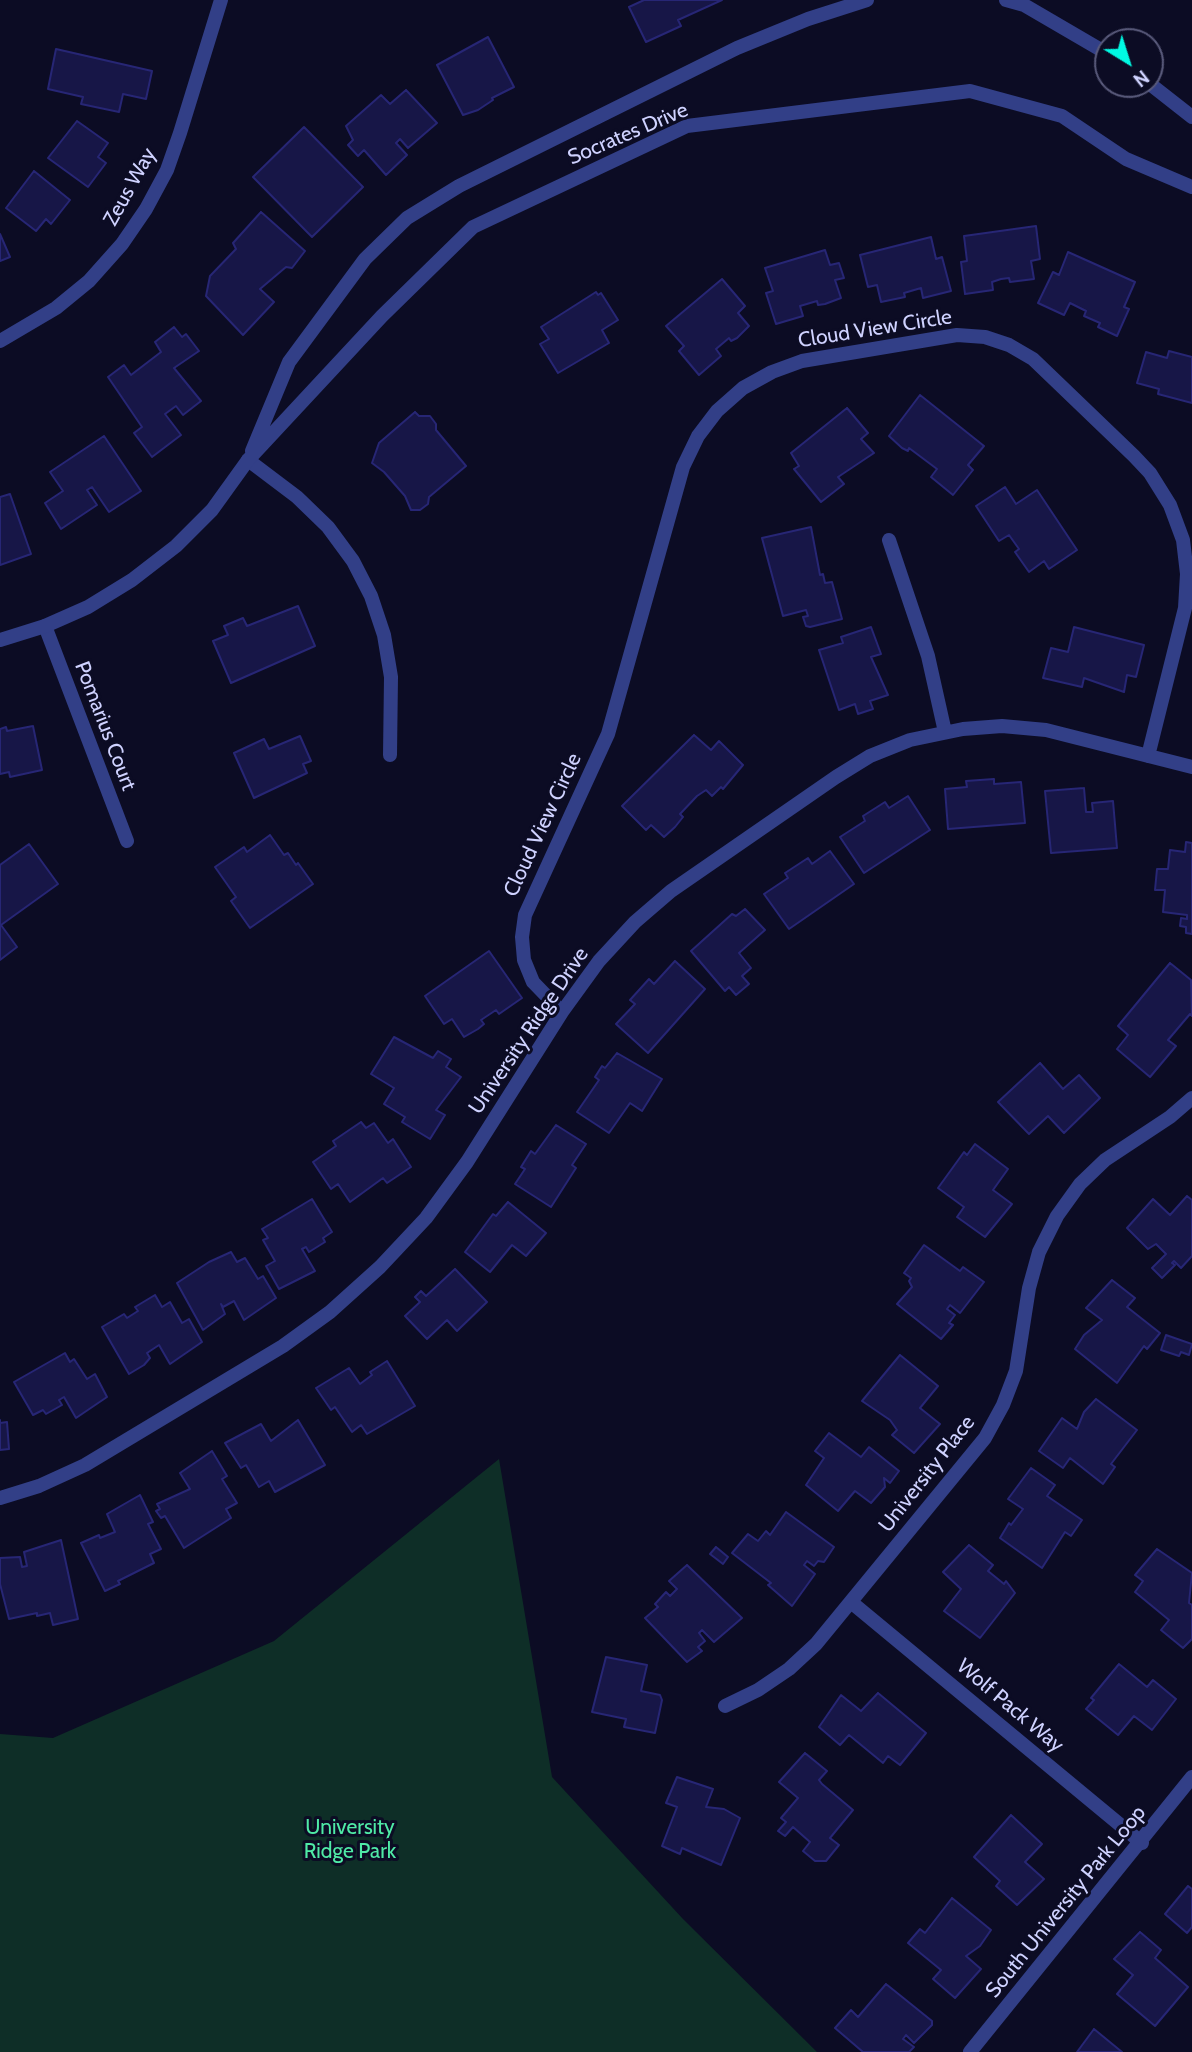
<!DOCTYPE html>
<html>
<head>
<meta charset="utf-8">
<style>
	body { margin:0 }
	#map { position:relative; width:1192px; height:2052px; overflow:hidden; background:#0c0c24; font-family:Cabin,sans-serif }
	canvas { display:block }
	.north { position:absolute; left:1094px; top:28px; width:70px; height:70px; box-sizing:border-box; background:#0c0c24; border:2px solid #5a5b7c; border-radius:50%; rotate:142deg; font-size:19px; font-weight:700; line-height:28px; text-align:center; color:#cfd2ff }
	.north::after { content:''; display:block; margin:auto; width:24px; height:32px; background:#00fae3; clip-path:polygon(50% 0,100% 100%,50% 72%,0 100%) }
</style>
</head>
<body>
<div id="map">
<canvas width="1192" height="2052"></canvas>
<div class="north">N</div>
</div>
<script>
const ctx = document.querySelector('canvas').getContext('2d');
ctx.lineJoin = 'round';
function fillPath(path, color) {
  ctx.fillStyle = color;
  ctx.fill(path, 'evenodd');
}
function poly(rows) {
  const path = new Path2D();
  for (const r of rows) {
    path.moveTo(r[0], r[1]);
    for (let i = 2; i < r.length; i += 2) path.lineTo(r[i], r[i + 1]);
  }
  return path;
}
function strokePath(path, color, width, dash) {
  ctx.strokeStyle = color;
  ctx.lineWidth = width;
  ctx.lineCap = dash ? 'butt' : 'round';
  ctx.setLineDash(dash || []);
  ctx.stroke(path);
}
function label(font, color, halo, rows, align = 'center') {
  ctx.font = font + ' Cabin,sans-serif';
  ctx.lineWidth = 6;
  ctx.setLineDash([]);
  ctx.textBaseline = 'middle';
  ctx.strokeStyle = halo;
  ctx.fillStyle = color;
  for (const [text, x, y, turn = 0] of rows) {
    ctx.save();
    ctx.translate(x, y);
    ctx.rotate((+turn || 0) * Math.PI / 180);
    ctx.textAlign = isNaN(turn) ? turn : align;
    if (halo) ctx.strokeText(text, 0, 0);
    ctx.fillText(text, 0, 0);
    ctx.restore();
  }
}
const green = poly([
	[499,1459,552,1777,683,1919,817,2052,0,2052,0,1734,53,1738,274,1641]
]);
const building = poly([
	[644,0,722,0,678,20,681,26,646,42,629,7,644,0],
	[488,37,514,87,492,98,493,100,478,110,463,115,437,65,488,37],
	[56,49,152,71,146,99,123,94,119,112,81,104,83,97,48,89,56,49],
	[406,90,437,123,408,148,400,139,396,143,407,155,386,175,364,150,358,156,348,145,353,140,346,126,381,95,390,104,406,90],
	[77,121,108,143,98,157,106,163,88,187,48,158,77,121],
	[304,127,363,187,312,237,253,177,304,127],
	[34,171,70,200,51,224,46,219,36,231,6,208,34,171],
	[261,212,305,251,292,268,286,267,260,289,274,302,243,335,206,296,210,276,236,249,233,243,261,212],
	[1036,226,1040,259,1031,261,1034,279,1010,282,1009,278,1001,279,992,282,993,290,965,294,961,262,967,261,964,236,1036,226],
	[0,234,10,257,0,261,0,234],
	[931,237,936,259,942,257,951,291,923,298,921,288,904,293,905,297,881,302,877,285,868,287,860,255,931,237],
	[825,250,830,265,839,263,844,278,835,280,841,298,825,304,818,305,817,301,800,306,803,316,776,324,766,293,773,291,765,268,825,250],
	[1068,252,1135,282,1124,307,1129,309,1117,336,1098,327,1100,323,1084,316,1086,311,1070,303,1064,315,1038,303,1053,272,1059,275,1068,252],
	[722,279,745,306,738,313,749,326,737,338,731,341,729,338,716,349,721,356,699,375,679,351,684,346,666,326,722,279],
	[596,292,598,295,601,293,618,320,602,330,609,343,558,373,540,344,549,339,541,327,596,292],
	[174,327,182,337,186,334,199,351,174,368,201,401,183,415,176,406,165,414,181,435,152,457,134,433,142,427,108,377,124,365,131,375,161,352,155,342,174,327],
	[1169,351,1192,357,1192,403,1158,394,1159,389,1137,383,1146,352,1167,358,1169,351],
	[920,395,984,446,968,465,973,470,953,495,931,477,937,469,909,448,908,451,902,448,889,436,920,395],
	[847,408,868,433,861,439,874,453,838,477,844,484,821,502,794,469,799,466,791,453,847,408],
	[415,412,419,416,430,416,436,424,436,430,466,466,429,497,428,504,420,510,411,510,405,496,384,472,372,463,379,443,415,412],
	[104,436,141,491,109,512,92,487,87,490,97,505,61,529,45,503,63,491,50,472,104,436],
	[1005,487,1016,504,1037,490,1077,550,1049,569,1044,561,1029,572,1015,552,1019,549,1009,535,999,541,976,506,1005,487],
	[10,494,31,554,0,565,0,497,10,494],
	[811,527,820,575,823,574,825,583,832,582,842,619,810,627,806,626,803,617,808,616,806,610,783,616,762,538,811,527],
	[298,606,315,646,231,683,213,641,228,635,224,626,243,618,247,626,298,606],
	[871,627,881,654,871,657,888,695,870,701,873,709,858,714,855,704,839,710,819,650,843,643,841,637,871,627],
	[1074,627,1144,645,1136,677,1127,675,1124,692,1084,678,1082,687,1043,678,1051,648,1068,652,1074,627],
	[33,726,42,770,10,777,9,772,0,774,0,729,6,727,7,731,33,726],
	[694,735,711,750,719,741,743,765,723,789,721,787,712,796,706,790,697,796,680,814,683,817,675,827,664,837,651,825,646,830,622,806,694,735],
	[300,736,311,761,303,764,307,773,254,798,234,753,264,739,269,749,300,736],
	[994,779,994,784,1021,782,1025,823,948,829,945,789,967,787,966,781,994,779],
	[1084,788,1086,812,1093,812,1092,803,1113,801,1117,848,1051,853,1045,791,1084,788],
	[908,796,930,830,864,873,840,837,865,821,863,816,885,802,889,808,908,796],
	[270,835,284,855,288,853,296,865,298,863,313,884,250,928,231,901,236,897,215,867,244,847,247,852,270,835],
	[1186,842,1192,843,1192,934,1186,933,1186,927,1180,926,1181,918,1187,919,1187,915,1163,912,1165,890,1155,890,1157,869,1168,869,1170,850,1185,852,1186,842],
	[29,844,58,884,1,925,17,947,0,960,0,865,29,844],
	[830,851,854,884,789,929,764,894,788,878,785,873,808,858,812,864,830,851],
	[745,909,765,930,739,953,751,968,742,976,749,984,736,995,729,987,725,991,691,951,732,914,736,916,745,909],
	[489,951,522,998,499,1014,496,1010,481,1020,484,1024,478,1029,464,1037,452,1019,444,1024,425,996,489,951],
	[675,961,705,989,648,1053,616,1024,635,1004,630,1000,649,979,654,984,675,961],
	[1170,963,1191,980,1192,1016,1190,1014,1168,1040,1176,1046,1150,1077,1117,1049,1128,1035,1118,1026,1170,963],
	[394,1037,433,1058,438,1051,451,1059,446,1067,461,1077,436,1110,445,1115,430,1139,402,1122,405,1117,384,1104,394,1088,371,1074,394,1037],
	[617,1053,662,1079,642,1111,630,1103,609,1133,577,1112,599,1080,595,1077,602,1066,605,1068,617,1053],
	[1040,1063,1063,1089,1079,1075,1100,1098,1064,1133,1048,1116,1029,1134,998,1102,1040,1063],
	[361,1122,366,1128,374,1123,388,1143,393,1139,411,1167,387,1183,383,1178,350,1202,338,1184,331,1189,313,1162,336,1146,333,1141,361,1122],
	[556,1125,586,1144,572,1165,576,1168,551,1207,515,1184,525,1169,521,1167,531,1151,535,1154,556,1125],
	[975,1144,1008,1169,993,1190,1012,1204,985,1237,957,1217,964,1207,938,1188,964,1152,967,1155,975,1144],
	[1187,1196,1192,1200,1192,1256,1181,1268,1174,1261,1172,1263,1175,1265,1162,1278,1152,1268,1166,1254,1156,1244,1148,1249,1127,1228,1153,1199,1170,1215,1187,1196],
	[312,1199,332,1232,323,1238,325,1242,309,1252,306,1247,302,1249,315,1271,279,1289,266,1266,275,1261,263,1240,268,1238,262,1229,312,1199],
	[508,1202,546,1233,526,1256,512,1245,490,1272,465,1252,493,1214,496,1216,508,1202],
	[924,1245,960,1271,963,1267,984,1282,960,1313,950,1305,947,1309,955,1315,949,1323,953,1325,941,1339,897,1304,912,1287,909,1281,911,1278,904,1273,924,1245],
	[231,1252,237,1262,245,1258,258,1279,263,1276,276,1298,244,1320,234,1301,223,1307,221,1304,225,1314,203,1330,177,1283,209,1262,231,1252],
	[455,1269,487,1302,457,1331,447,1320,427,1339,405,1316,420,1302,415,1297,421,1291,426,1296,455,1269],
	[1112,1280,1135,1298,1127,1307,1160,1333,1147,1349,1144,1346,1117,1383,1075,1349,1084,1335,1102,1320,1086,1308,1112,1280],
	[155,1295,162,1307,170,1302,182,1323,189,1319,202,1342,170,1364,159,1345,147,1353,150,1358,144,1365,129,1374,102,1327,124,1314,127,1318,138,1311,135,1307,155,1295],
	[1166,1335,1192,1344,1189,1355,1181,1352,1179,1356,1161,1350,1166,1335],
	[65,1353,70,1362,74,1359,87,1379,95,1374,107,1397,76,1418,64,1397,59,1400,62,1405,46,1414,43,1410,33,1415,14,1382,65,1353],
	[900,1355,938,1386,920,1408,940,1424,914,1453,892,1435,897,1430,890,1420,862,1401,900,1355],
	[387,1361,415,1406,367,1434,361,1425,352,1432,335,1407,331,1410,316,1388,349,1368,360,1384,372,1375,370,1372,387,1361],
	[1096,1399,1137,1430,1111,1464,1115,1467,1103,1484,1070,1458,1063,1468,1039,1451,1062,1418,1077,1429,1084,1412,1096,1399],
	[0,1420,0,1423,7,1422,9,1449,0,1450,0,1420],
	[298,1420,325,1465,275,1492,269,1481,259,1487,246,1465,241,1468,225,1443,261,1424,271,1441,298,1420],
	[829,1433,861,1457,869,1447,899,1471,890,1483,884,1478,885,1487,871,1503,855,1491,838,1511,806,1485,824,1458,815,1451,829,1433],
	[212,1451,227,1476,222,1479,237,1503,226,1509,231,1518,184,1548,165,1516,161,1518,156,1511,160,1509,157,1504,190,1489,180,1473,212,1451],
	[1031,1468,1055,1485,1047,1496,1082,1520,1071,1536,1065,1532,1042,1568,1000,1538,1009,1523,1011,1525,1023,1509,1008,1499,1031,1468],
	[140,1495,153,1522,148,1524,161,1549,150,1554,154,1563,118,1581,120,1584,105,1591,81,1543,99,1535,100,1538,115,1532,107,1514,140,1495],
	[786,1512,834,1547,824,1562,818,1561,814,1566,807,1561,804,1565,815,1574,792,1606,768,1585,771,1583,732,1553,748,1534,758,1541,766,1531,770,1535,786,1512],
	[61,1540,78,1619,53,1625,50,1613,37,1616,37,1613,9,1619,0,1584,0,1558,20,1557,22,1567,27,1566,24,1552,61,1540],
	[969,1545,993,1565,988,1571,1004,1584,1006,1581,1015,1593,980,1638,944,1611,961,1589,943,1572,969,1545],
	[716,1547,728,1557,723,1564,710,1554,716,1547],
	[1157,1549,1192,1573,1189,1603,1192,1605,1192,1639,1183,1648,1161,1630,1169,1620,1135,1592,1143,1581,1135,1575,1157,1549],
	[687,1565,742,1618,714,1642,702,1630,699,1633,705,1641,698,1647,702,1651,687,1662,645,1618,658,1607,655,1604,666,1592,670,1596,677,1589,669,1581,687,1565],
	[606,1657,647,1665,641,1691,660,1695,662,1700,655,1733,624,1727,626,1719,592,1712,606,1657],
	[1119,1664,1147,1687,1153,1680,1176,1699,1152,1730,1134,1716,1118,1735,1086,1709,1094,1700,1091,1698,1119,1664],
	[878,1693,926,1733,900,1765,888,1756,883,1763,849,1735,840,1745,819,1727,841,1695,861,1711,878,1693],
	[805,1753,827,1771,819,1780,822,1784,853,1810,830,1838,839,1845,826,1861,815,1861,803,1851,810,1842,793,1827,785,1836,778,1831,786,1822,781,1818,798,1798,779,1782,805,1753],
	[677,1777,713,1789,706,1807,724,1809,740,1818,721,1865,682,1848,680,1854,662,1846,677,1807,666,1803,677,1777],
	[1011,1815,1042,1844,1025,1862,1044,1879,1017,1905,996,1886,1000,1881,974,1857,1011,1815],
	[1188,1886,1192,1889,1192,1927,1187,1933,1165,1914,1188,1886],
	[952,1898,991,1930,980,1946,966,1956,981,1969,955,1998,933,1979,941,1970,908,1943,920,1929,925,1933,952,1898],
	[1140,1932,1161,1950,1155,1958,1188,1987,1155,2026,1117,1994,1133,1975,1114,1959,1140,1932],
	[886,1984,932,2021,932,2025,914,2043,906,2035,903,2039,914,2047,909,2052,863,2052,835,2028,851,2010,858,2017,886,1984],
	[1094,2029,1122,2052,1077,2052,1094,2029]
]);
const minor = poly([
	[0,341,56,308,89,281,122,244,146,209,167,170,180,133,221,0],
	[248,460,297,497,328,527,353,561,371,596,384,635,391,677,390,755],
	[889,540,928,656,945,732],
	[45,626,127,841],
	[562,1012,533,982,524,960,522,937,525,915,608,734,683,467,698,436,717,411,743,388,772,372,802,361,957,335,985,337,1009,345,1033,359,1134,456,1150,473,1170,505,1183,540,1187,574,1185,608,1148,756],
	[0,1498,39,1486,85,1465,283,1346,330,1312,380,1267,426,1218,467,1162,562,1012,599,961,635,922,671,891,836,777,870,756,910,740,963,729,1002,726,1046,730,1192,767],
	[851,1602,1142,1843],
	[725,1706,758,1690,789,1669,816,1644,985,1438,1003,1405,1016,1371,1029,1288,1039,1252,1057,1216,1080,1184,1105,1160,1170,1117,1192,1098],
	[970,2052,1192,1777]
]);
const tertiary = poly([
	[1006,0,1024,5,1108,54],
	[1150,84,1192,117],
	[252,451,289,362,365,259,407,218,459,186,737,48,808,19,867,0],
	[0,640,45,626,88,607,132,580,176,546,212,510,248,460,382,316,473,227,687,126,970,91,1062,116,1126,159,1192,187]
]);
const streetNames = [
	["Socrates Drive",628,134,-23],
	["Zeus Way",130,187,-61],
	["Cloud View Circle",875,329,-9],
	["Pomarius Court",105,726,69],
	["Cloud View Circle",543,825,-65],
	["University Ridge Drive",529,1031,-56],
	["University Place",927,1474,-52],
	["Wolf Pack Way",1010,1706,40],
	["South University Park Loop",1066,1902,-51]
];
const parkNames = [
	["University",350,1828],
	["Ridge Park",350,1852]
];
fillPath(green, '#0e2e27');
fillPath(building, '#171647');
strokePath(building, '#272675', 2);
strokePath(minor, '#323f87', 14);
strokePath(tertiary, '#323f87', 14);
label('21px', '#cfd2ff', '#0c0c24', streetNames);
label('21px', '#4feaa6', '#0c0c24', parkNames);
</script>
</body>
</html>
